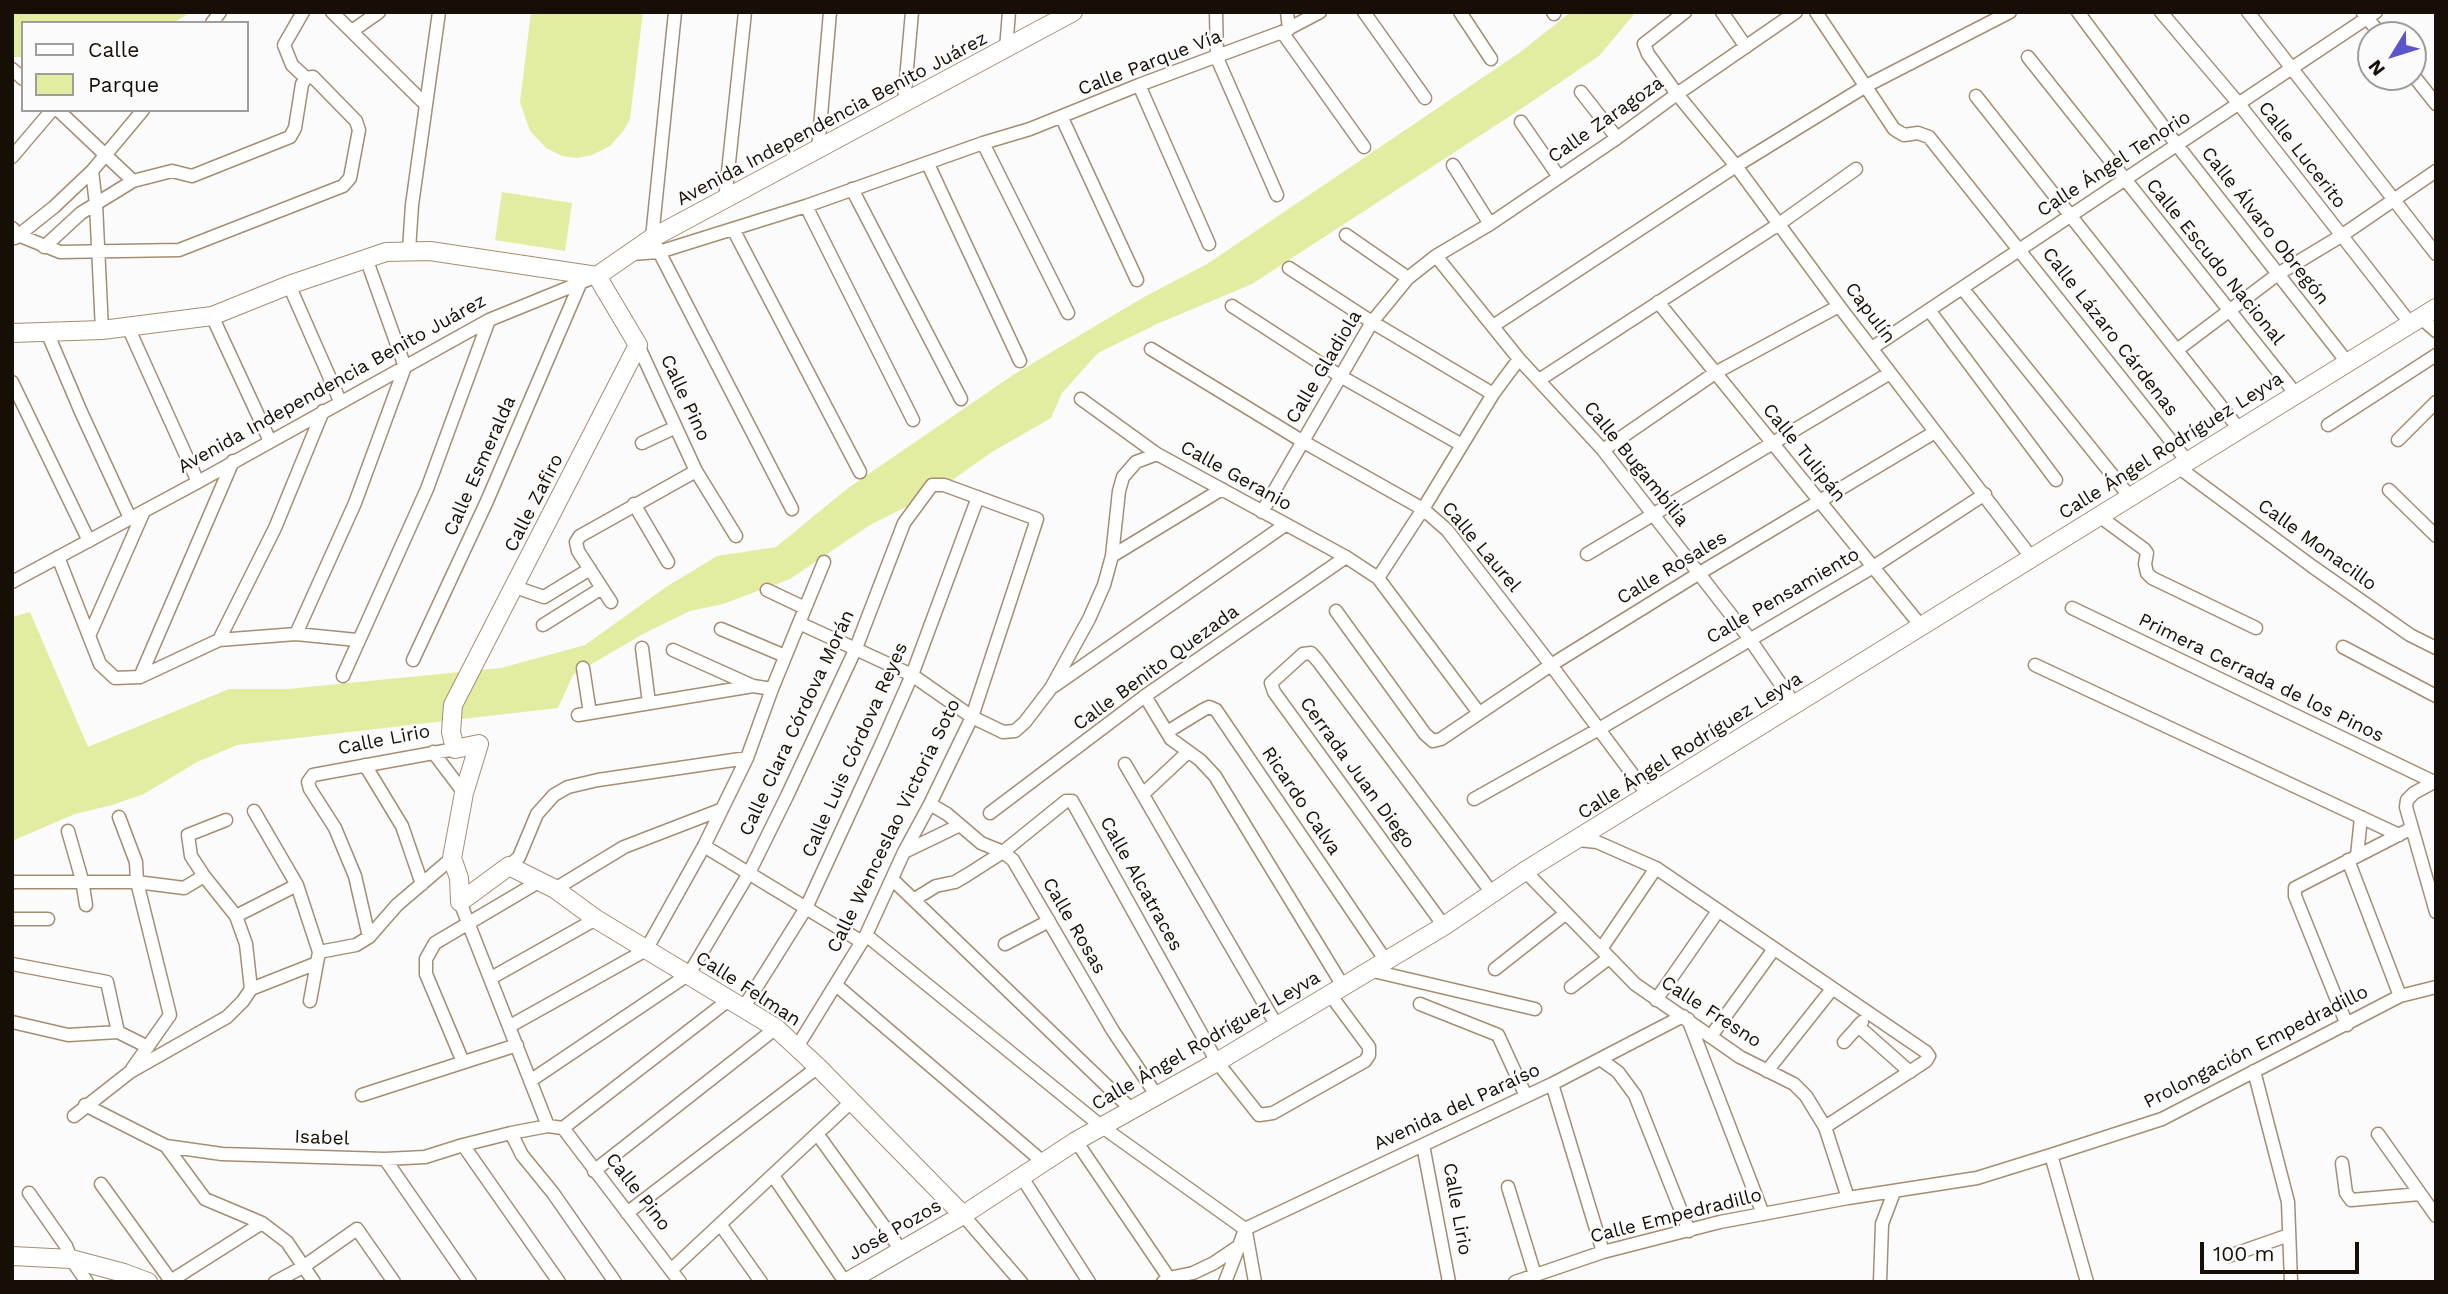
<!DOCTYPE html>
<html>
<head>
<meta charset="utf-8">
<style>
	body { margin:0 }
	#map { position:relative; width:2448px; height:1294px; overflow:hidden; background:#fbfbfb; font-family:"Work Sans",sans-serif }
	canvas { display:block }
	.frame { position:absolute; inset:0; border:14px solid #170e05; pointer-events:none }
	.legend { position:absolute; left:21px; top:21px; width:228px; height:91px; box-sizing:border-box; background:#fbfbfb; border:2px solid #a09c99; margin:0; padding:9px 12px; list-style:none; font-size:21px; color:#170e05 }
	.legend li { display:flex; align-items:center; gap:14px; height:35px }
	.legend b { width:35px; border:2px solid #a09c99 }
	.north { position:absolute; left:2357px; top:21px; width:70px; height:70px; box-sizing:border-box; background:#fbfbfb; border:2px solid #a09c99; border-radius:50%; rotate:232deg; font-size:19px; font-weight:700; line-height:28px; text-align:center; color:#170e05 }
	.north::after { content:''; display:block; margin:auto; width:24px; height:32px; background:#5c54cc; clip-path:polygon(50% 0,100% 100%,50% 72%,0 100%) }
	.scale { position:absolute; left:2200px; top:1242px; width:159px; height:32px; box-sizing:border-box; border:4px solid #170e05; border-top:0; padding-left:9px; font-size:21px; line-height:24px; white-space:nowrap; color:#170e05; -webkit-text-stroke:5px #fbfbfb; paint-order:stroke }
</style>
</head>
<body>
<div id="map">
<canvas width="2448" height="1294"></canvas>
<div class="frame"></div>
<ul class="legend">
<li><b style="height:9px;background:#fff"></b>Calle</li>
<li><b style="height:19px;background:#e3eda2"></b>Parque</li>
</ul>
<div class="north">N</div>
<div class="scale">100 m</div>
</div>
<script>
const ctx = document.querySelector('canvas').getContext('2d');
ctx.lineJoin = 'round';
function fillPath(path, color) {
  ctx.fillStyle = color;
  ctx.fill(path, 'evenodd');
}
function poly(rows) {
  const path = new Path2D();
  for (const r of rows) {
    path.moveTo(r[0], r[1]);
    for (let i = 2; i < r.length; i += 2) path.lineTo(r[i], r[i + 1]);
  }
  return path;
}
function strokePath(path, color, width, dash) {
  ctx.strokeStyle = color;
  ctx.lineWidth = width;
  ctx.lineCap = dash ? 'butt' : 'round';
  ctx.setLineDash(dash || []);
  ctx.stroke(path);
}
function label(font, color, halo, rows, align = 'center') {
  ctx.font = font + ' "Work Sans",sans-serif';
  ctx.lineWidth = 5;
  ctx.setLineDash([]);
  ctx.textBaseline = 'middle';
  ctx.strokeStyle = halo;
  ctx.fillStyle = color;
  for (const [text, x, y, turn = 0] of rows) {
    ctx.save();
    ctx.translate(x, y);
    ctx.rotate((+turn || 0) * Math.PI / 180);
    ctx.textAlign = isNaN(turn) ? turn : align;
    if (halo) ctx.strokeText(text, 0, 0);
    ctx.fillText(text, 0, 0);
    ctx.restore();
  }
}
const green = poly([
	[12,12,191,12,173,23,23,23,23,57,12,57],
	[531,12,643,12,630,119,624,130,610,146,592,155,577,158,562,156,546,148,530,131,520,102],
	[1571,12,1636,12,1599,56,1524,107,1252,284,1157,324,1098,353,1062,393,1051,418,992,452,934,493,870,525,790,579,723,604,690,611,643,634,573,675,558,708,237,745,197,762,144,794,112,805,75,814,12,841,12,617,30,612,88,747,229,689,287,689,501,668,585,645,666,587,717,556,776,547,848,488,1013,375,1144,297,1207,264,1519,53],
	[502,192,572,203,565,251,495,240]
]);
const street = poly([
	[332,12,426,105],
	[675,12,652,238,792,509],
	[1216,12,1217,58,1277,195],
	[1287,12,1289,29],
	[1364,12,1425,98],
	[1460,12,1491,59],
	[1553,12,1554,14],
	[1685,12,1644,44,1648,54,1677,94,1736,166,1839,306,2031,557],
	[1722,12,1746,47],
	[1816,12,1894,129,1904,135,1918,133,1929,137,2187,461],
	[2078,12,2177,145,2347,362],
	[2161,12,2239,104,2410,323],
	[2248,12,2436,254],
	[2363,13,2381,35],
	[212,23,220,12],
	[352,31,379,12],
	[1282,32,1364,147],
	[1006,49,1009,12],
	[2028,57,2295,393],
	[12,69,23,79],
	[2413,75,2436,104],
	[1139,85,1209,244],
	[1581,92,1617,138],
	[1976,96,2239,429],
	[904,102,912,12],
	[58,110,133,181],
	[1062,118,1137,280],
	[1521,122,1559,177],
	[983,143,1068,313],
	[818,150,830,12],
	[12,157,52,110],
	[928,164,1020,361],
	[1453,165,1490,224],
	[92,171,96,204,102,330],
	[852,189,961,399],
	[725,200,745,12],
	[806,206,913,420],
	[12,228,18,235,60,252,179,250,343,186,350,178,359,130,356,121,313,77,306,78,292,65,284,45,303,12],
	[733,229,860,472],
	[1346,235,1408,278],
	[15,238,54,207,92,171,143,110],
	[44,247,81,213,133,181,172,171,192,176,290,137,295,128,302,84,306,78],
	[409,250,412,205,439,12],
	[631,254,659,252,806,206,983,143,1030,129,1139,85,1282,32,1320,12],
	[1436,256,1519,359,1603,450,1749,638,1795,705],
	[1289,268,1372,322,1493,394],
	[289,285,340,401],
	[1962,288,2130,497],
	[1658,302,1921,626],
	[1232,306,1340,376,1462,445],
	[1929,310,2056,480],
	[212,316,270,441],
	[2420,317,2436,331],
	[1493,326,1736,166,1866,86,2010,12],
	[128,327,198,482],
	[47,332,81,412,130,518],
	[638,345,696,471,736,536],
	[1872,348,2376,12],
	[1151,349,1302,441,1423,509,1447,530,1551,665,1648,795],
	[2177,350,2278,274,2341,236,2436,171],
	[1539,380,1779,224,1856,169],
	[12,382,89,541],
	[1081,399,1157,454,1346,557,1378,578,1479,713],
	[2328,425,2436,355],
	[2398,440,2436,402],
	[642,443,676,427],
	[1603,450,1715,373,1839,306],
	[2178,467,2313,567,2410,635,2436,648],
	[2389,490,2436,536],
	[634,504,668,562],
	[1262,512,1372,322,1408,278,1436,256,1490,224,1617,138,1677,94,1796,12],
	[2099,516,2144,549,2147,553,2145,564,2147,573,2152,578,2256,628],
	[1587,554,1890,373],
	[1112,556,1222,489],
	[58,557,100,664,115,678,140,677,219,640,296,634,357,640],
	[1378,578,1423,509,1493,394,1519,359],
	[12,582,198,482,489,320,597,276],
	[515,587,544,597,590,569],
	[767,590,805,608],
	[611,602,578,551,576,542,580,536,696,471],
	[2072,608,2434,782],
	[1336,611,1425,734,1433,741,1441,739,1551,665,1698,574,1935,432],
	[799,623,912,675,972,717,1003,732,1015,731,1025,722,1051,688,1089,619,1104,585,1112,556,1119,491,1123,477,1136,462,1157,454],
	[543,625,602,588],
	[721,629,785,656],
	[296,634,355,503,405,367,366,258],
	[89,636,144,511],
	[219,640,275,528,323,411],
	[2343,647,2436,696],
	[642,648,649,703],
	[673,650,753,686],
	[413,660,487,501,580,284],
	[2035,665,2399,835],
	[583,668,590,713],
	[343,676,427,489,489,320],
	[140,677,233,461],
	[1054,686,1285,525],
	[1145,696,1171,739,1200,760,1215,776,1343,986],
	[578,715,753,686,772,689],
	[1167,732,1203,710,1209,707,1216,710,1386,961],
	[433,752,464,793],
	[1125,764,1277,1026],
	[365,765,402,826,422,884],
	[2436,781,2414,793,2407,800,2406,807,2436,912],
	[1143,794,1188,752],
	[1474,799,1599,729,1873,567,1985,494],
	[930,804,947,814,981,843,1003,852,1013,860,1113,1031,1157,1096],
	[254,811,297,885,319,952,310,1001],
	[990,813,1145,696,1346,557],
	[119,817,136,862,137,882,170,1015,132,1069],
	[226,820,188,835,191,856,204,876,236,916,246,944,251,989],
	[68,831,82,880,86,905],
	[1578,840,1597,842,1656,868,1926,1052,1929,1056,1926,1061,1825,1127],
	[704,846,862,942],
	[904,852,960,825],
	[2357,856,2361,817],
	[2348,860,2400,996],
	[509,866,519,857,537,814,554,795,568,787,598,780,747,758],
	[1525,871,1635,984,1740,1057,1794,1084,1806,1096,1825,1127,1848,1198],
	[892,879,1132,1110],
	[12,882,137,882,184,888,204,876],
	[555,889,624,847,720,810],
	[915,899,936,886,955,882,967,875,1003,852,1066,801,1072,801,1217,1062,1259,1115,1273,1113,1365,1061,1369,1055,1369,1047,1329,993],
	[460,902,548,1126],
	[236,916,297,885],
	[12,919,48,919],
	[1444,926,1274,692,1271,683,1303,654,1311,653,1318,661,1492,893],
	[866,935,1101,1126,1245,1229],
	[369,937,355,876,335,828,310,789,308,782,313,775,455,749],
	[1005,944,1049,921],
	[1601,949,1656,868],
	[319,952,356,945,369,937,397,905,452,858],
	[12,964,107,982,118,1032],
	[1495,969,1565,914],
	[1369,970,1535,1009],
	[491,978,596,919],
	[836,985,1043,1162],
	[1571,987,1609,958],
	[1656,1000,1718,911],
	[1420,1004,1498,1035,1526,1096],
	[744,1007,806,908,882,743,912,675,978,497],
	[1688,1019,1763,1214],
	[12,1022,68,1035,118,1032,148,1047],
	[2347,1025,2295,896,2295,888,2412,828],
	[510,1026,646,950,704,846,747,758,772,689,824,562],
	[1858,1026,1910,1072],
	[1711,1036,1774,949],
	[1844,1042,1862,1022],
	[1600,1059,1618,1072,1635,1095,1689,1231],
	[463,1062,426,974,426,959,435,943,540,881],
	[1767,1071,1832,989],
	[2254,1071,2288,1202,2291,1282],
	[530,1081,689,974,749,873,787,796,856,648,904,523,932,485,944,485,1037,519,972,717,930,804,904,852,866,935,797,1047],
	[1552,1084,1603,1252],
	[362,1095,517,1045],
	[85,1105,166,1146,222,1154,385,1159,425,1157,463,1145,511,1133,548,1126,563,1128],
	[74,1116,130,1072,227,1017,243,1001,251,989,317,963],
	[563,1128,730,999],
	[563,1128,680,1282],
	[511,1133,522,1155,553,1193,615,1282],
	[2378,1134,2436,1216],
	[818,1135,901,1250],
	[1076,1141,1169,1278],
	[463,1145,559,1282],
	[1423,1145,1449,1282],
	[166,1146,205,1199,262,1223,287,1242,314,1282],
	[2051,1155,2087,1282],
	[385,1159,470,1282],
	[2342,1163,2346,1193,2351,1200,2420,1194],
	[594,1171,776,1028],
	[1021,1176,1089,1282],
	[774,1177,845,1282],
	[101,1184,171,1281],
	[1508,1187,1535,1275],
	[29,1193,66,1246,71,1259,87,1282],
	[627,1213,818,1067],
	[963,1215,1021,1282],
	[720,1224,761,1282],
	[1245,1229,1552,1084,1683,1016],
	[1246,1232,1255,1282],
	[2229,1256,2289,1235],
	[671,1270,851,1102],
	[169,1282,262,1223],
	[275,1282,303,1267,357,1229,394,1282],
	[1163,1282,1169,1278,1193,1273,1214,1263,1239,1246,1245,1229],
	[1225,1282,1239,1246],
	[1515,1282,1603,1252,1720,1222,1848,1198,1977,1178,2051,1155,2162,1119,2400,996,2436,987],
	[1880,1282,1882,1224,1894,1192]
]);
const secondary = poly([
	[597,276,652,238,1073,12],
	[12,333,102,330,212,316,289,285,386,252,430,251,597,276],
	[460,902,459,878,452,858,464,793,479,744,455,749,451,732,453,705,638,345,597,276],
	[460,902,509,866,555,889,596,919,776,1028,818,1067,963,1215],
	[12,1256,71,1259,124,1273,148,1282],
	[847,1282,963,1215,1076,1141,1217,1062,1444,926,1525,871,2436,308]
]);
const streetNames = [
	["Calle Parque Vía",1150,63,-21],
	["Avenida Independencia Benito Juárez",832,119,-28],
	["Calle Zaragoza",1606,120,-35],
	["Calle Lucerito",2302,155,52],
	["Calle Ángel Tenorio",2114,164,-33],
	["Calle Álvaro Obregón",2265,226,52],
	["Calle Escudo Nacional",2215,262,51],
	["Capulín",1870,313,53],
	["Calle Lázaro Cárdenas",2110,332,52],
	["Calle Gladiola",1324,367,-59],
	["Avenida Independencia Benito Juárez",332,384,-29],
	["Calle Pino",685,398,65],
	["Calle Ángel Rodríguez Leyva",2171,446,-32],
	["Calle Tulipán",1804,453,51],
	["Calle Bugambilia",1636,464,51],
	["Calle Esmeralda",480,466,-66],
	["Calle Geranio",1236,476,29],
	["Calle Zafiro",534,503,-63],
	["Calle Monacillo",2317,545,36],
	["Calle Laurel",1481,547,50],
	["Calle Rosales",1672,568,-31],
	["Calle Pensamiento",1783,596,-30],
	["Calle Benito Quezada",1156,668,-36],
	["Primera Cerrada de los Pinos",2261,678,26],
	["Calle Clara Córdova Morán",797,723,-65],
	["Calle Lirio",384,740,-11],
	["Calle Ángel Rodríguez Leyva",1690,746,-32],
	["Calle Luis Córdova Reyes",855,750,-66],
	["Cerrada Juan Diego",1357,773,54],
	["Ricardo Calva",1301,801,56],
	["Calle Wenceslao Victoria Soto",894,826,-64],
	["Calle Alcatraces",1141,884,61],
	["Calle Rosas",1074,926,60],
	["Calle Felman",748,989,33],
	["Calle Fresno",1711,1012,33],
	["Calle Ángel Rodríguez Leyva",1206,1041,-30],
	["Prolongación Empedradillo",2256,1047,-27],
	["Avenida del Paraíso",1457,1107,-25],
	["Isabel",322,1138,2],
	["Calle Pino",638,1192,52],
	["Calle Lirio",1457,1209,80],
	["Calle Empedradillo",1676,1216,-14],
	["José Pozos",895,1230,-30]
];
fillPath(green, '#e3eda2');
strokePath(street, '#a58d71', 15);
strokePath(secondary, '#a58d71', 20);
strokePath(street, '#fff', 12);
strokePath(secondary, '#fff', 18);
label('19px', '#170e05', '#fbfbfb', streetNames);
</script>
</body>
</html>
